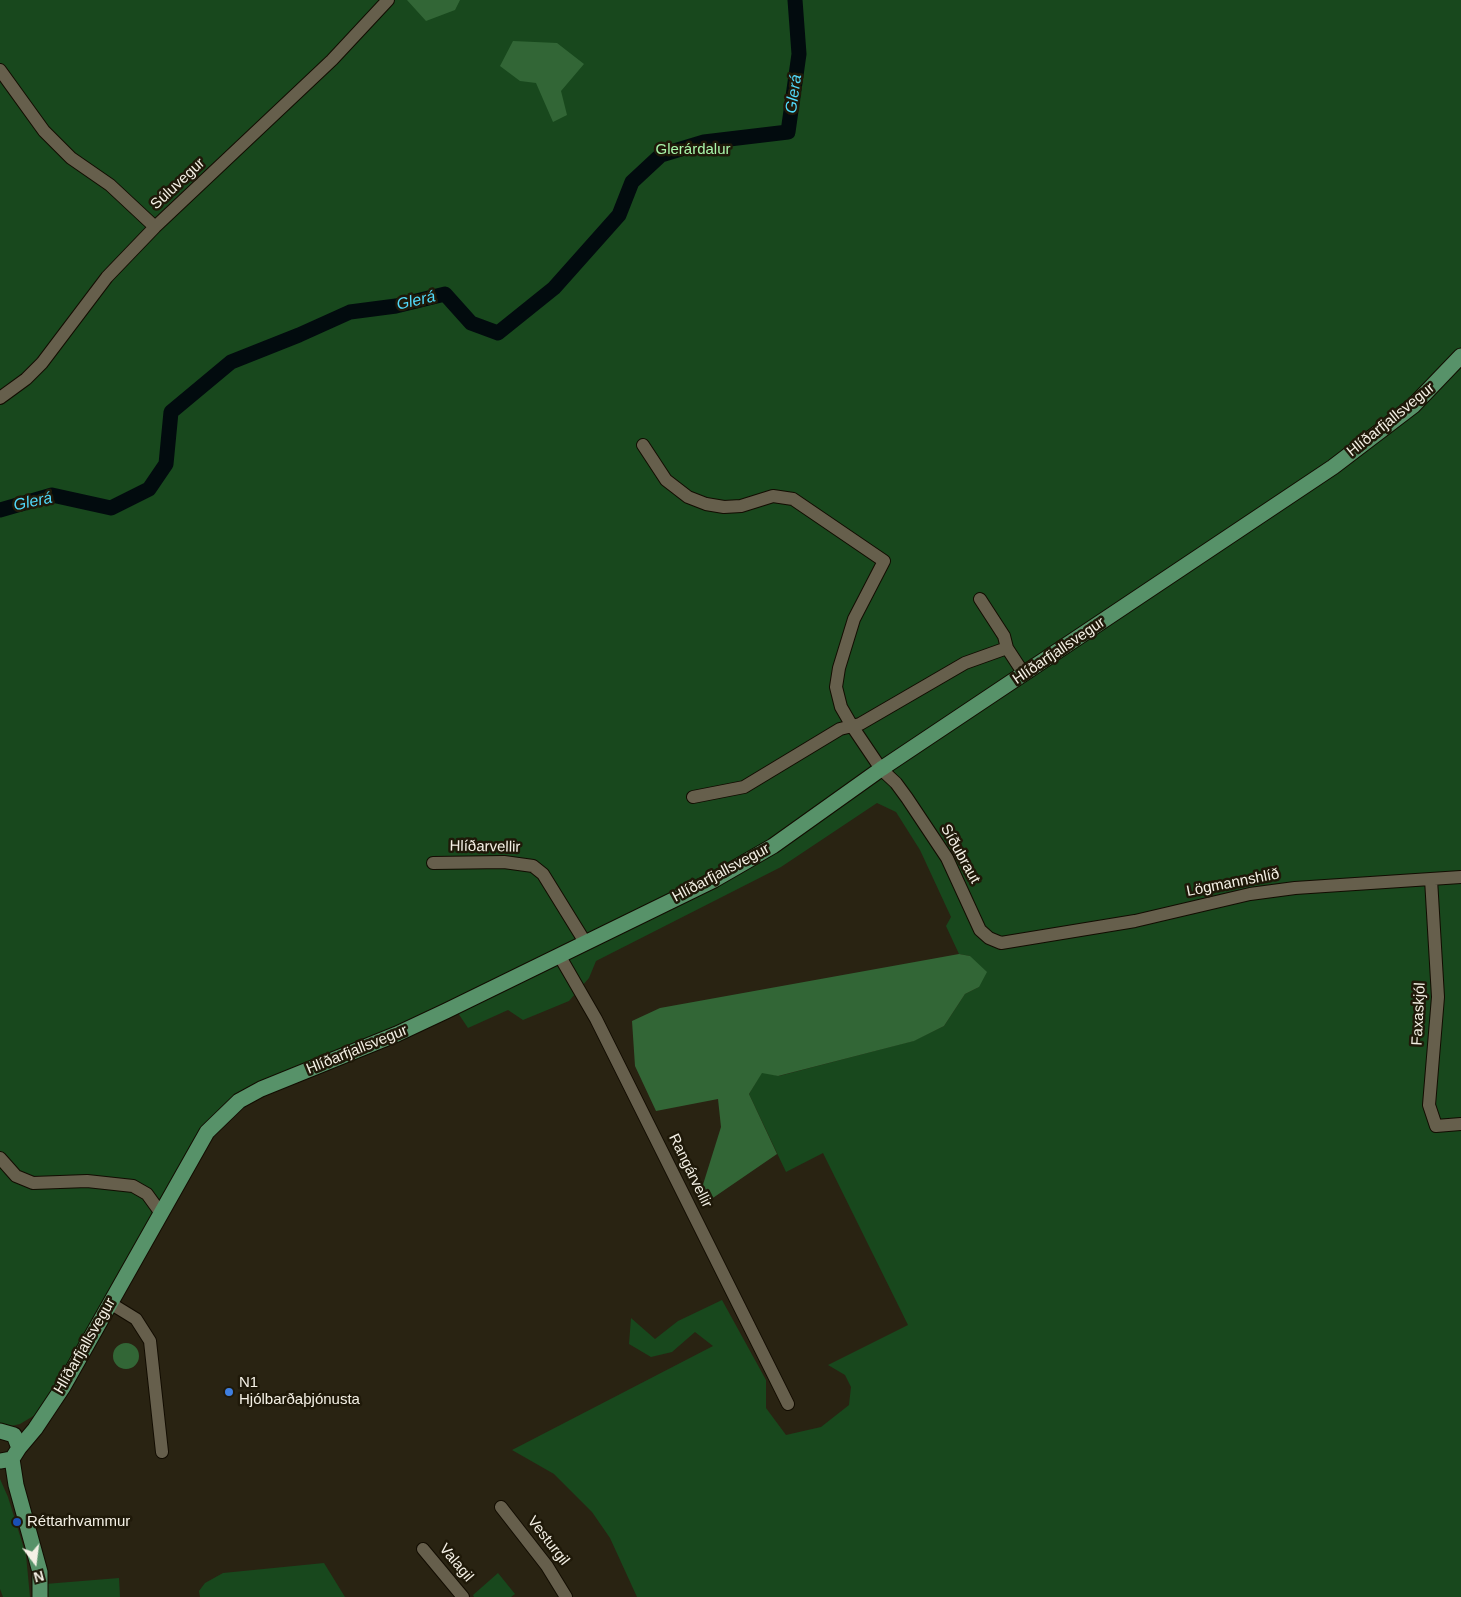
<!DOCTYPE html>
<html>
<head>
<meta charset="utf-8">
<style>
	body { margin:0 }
	#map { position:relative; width:1461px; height:1597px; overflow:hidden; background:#292312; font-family:Arial,sans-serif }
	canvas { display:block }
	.north { position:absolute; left:10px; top:1537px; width:50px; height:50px; -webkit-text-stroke:4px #1f1909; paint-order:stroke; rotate:165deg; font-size:14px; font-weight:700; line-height:20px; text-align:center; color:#f4f0e5 }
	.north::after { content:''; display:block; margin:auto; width:18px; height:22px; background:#f4f0e5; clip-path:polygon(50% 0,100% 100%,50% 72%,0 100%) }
</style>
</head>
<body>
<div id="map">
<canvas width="1461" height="1597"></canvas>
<div class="north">N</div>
</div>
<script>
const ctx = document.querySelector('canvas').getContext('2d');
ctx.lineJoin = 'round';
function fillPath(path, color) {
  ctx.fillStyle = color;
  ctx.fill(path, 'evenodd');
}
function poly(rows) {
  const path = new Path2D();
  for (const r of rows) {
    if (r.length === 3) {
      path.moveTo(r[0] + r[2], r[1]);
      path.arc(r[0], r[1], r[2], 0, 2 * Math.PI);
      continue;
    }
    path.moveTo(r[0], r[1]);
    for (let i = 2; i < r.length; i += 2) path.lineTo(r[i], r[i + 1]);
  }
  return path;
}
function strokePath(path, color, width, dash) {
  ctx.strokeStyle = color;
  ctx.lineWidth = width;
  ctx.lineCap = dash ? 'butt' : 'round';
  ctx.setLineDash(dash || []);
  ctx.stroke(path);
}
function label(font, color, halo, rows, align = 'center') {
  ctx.font = font + ' Arial,sans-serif';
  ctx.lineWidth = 5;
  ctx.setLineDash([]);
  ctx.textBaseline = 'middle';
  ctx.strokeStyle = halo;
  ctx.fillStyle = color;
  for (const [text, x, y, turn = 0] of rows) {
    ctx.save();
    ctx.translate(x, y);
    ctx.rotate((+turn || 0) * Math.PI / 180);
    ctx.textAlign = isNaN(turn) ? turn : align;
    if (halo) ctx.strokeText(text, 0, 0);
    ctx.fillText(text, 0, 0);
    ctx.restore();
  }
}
const green = poly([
	[0,0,1461,0,1461,1597,637,1597,610,1538,592,1512,554,1474,512,1450,713,1346,695,1332,672,1352,651,1357,629,1344,631,1318,655,1339,678,1321,722,1300,766,1380,766,1408,786,1435,821,1427,849,1405,851,1387,845,1375,828,1365,908,1325,823,1153,786,1172,749,1094,762,1072,779,1076,913,1041,944,1026,965,994,979,987,970,956,959,954,946,926,951,917,920,850,896,812,877,803,781,867,596,961,589,978,569,1001,523,1020,508,1010,468,1028,452,1004,233,1099,191,1144,53,1396,40,1412,20,1424,7,1427,0,1423],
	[0,1479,8,1497,26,1555,30,1597,3,1597,0,1589],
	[324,1563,345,1597,200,1597,199,1591,205,1583,223,1573],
	[498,1573,515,1594,511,1597,474,1597,473,1595],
	[119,1578,120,1597,46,1597,45,1584]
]);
const forest = poly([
	[407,0,460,0,455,10,426,21],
	[513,41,557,43,584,64,561,91,567,115,553,122,536,83,520,81,500,66],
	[959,954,970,956,987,972,979,987,965,994,944,1026,914,1041,778,1076,762,1073,749,1094,777,1154,707,1202,701,1191,721,1127,718,1099,656,1111,635,1066,632,1021,660,1008],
	[126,1356,13]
]);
const river = poly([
	[0,510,52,495,111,508,149,489,166,464,171,412,231,362,299,335,350,312,396,306,445,294,471,323,498,333,554,288,619,215,632,182,661,155,704,142,788,132,799,54,795,0]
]);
const minor = poly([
	[0,70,44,131,71,158,110,185,155,227],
	[0,398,26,379,42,363,107,277,155,227,332,60,388,0],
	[643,445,666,480,688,497,706,504,724,507,741,506,773,496,793,499,884,561,854,619,839,668,836,687,841,707,852,726,860,724,965,663,1007,648],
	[980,599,1004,636,1007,648,1024,674],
	[693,797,744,787,840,729,852,726,881,769,896,783,907,798,947,858,980,930,989,938,1001,943,1135,921,1250,894,1295,888,1461,877],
	[433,863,504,862,533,866,543,874,585,942],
	[1431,879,1438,997,1429,1105,1436,1126,1461,1124],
	[559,955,596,1019,788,1404],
	[0,1158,16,1176,33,1183,87,1181,133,1186,147,1194,160,1212],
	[110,1303,136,1319,150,1341,162,1452],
	[501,1507,547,1566,566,1597],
	[423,1549,463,1597]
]);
const major = poly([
	[0,1431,14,1435,19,1448,12,1459,0,1461],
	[19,1448,35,1429,63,1387,207,1132,239,1101,261,1089,397,1034,446,1011,714,880,773,846,881,769,1333,467,1413,406,1461,356],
	[12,1459,16,1485,40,1572,40,1597]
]);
const markers = [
	[229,1392,5,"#3f7fe0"],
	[17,1522,5,"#1a4fb4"]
];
const parkNames = [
	["Glerárdalur",693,150]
];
const streetNames = [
	["Súluvegur",178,184,-43],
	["Hlíðarfjallsvegur",1391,420,-39],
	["Hlíðarfjallsvegur",1059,651,-34],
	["Hlíðarvellir",485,847,1],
	["Síðubraut",960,854,61],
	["Hlíðarfjallsvegur",721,873,-28],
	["Lögmannshlíð",1233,883,-11],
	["Faxaskjól",1419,1014,-87],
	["Hlíðarfjallsvegur",357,1050,-22],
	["Rangárvellir",690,1171,64],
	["Hlíðarfjallsvegur",85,1346,-60],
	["Vesturgil",548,1541,52],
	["Valagil",456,1563,50]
];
const poiNames = [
	["N1",239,1383],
	["Hjólbarðaþjónusta",239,1400],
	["Réttarhvammur",27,1522]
];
const waterNames = [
	["Glerá",794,94,-82],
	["Glerá",416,301,-13],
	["Glerá",33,502,-12]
];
fillPath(green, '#18481d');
fillPath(forest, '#326636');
strokePath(river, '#020b0e', 15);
strokePath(minor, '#120c01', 14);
strokePath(major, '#120c01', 17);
strokePath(minor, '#665f4c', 12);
strokePath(major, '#579269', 15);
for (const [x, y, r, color] of markers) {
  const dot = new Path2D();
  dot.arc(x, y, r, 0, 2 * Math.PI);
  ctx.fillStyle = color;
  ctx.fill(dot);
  strokePath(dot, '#1f1909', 2);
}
label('15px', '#a9f6ab', '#1f1909', parkNames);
label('15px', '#f4f0e5', '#1f1909', streetNames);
label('15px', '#f4f0e5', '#1f1909', poiNames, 'left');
label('italic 16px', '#51dafc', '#1f1909', waterNames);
</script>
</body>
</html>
